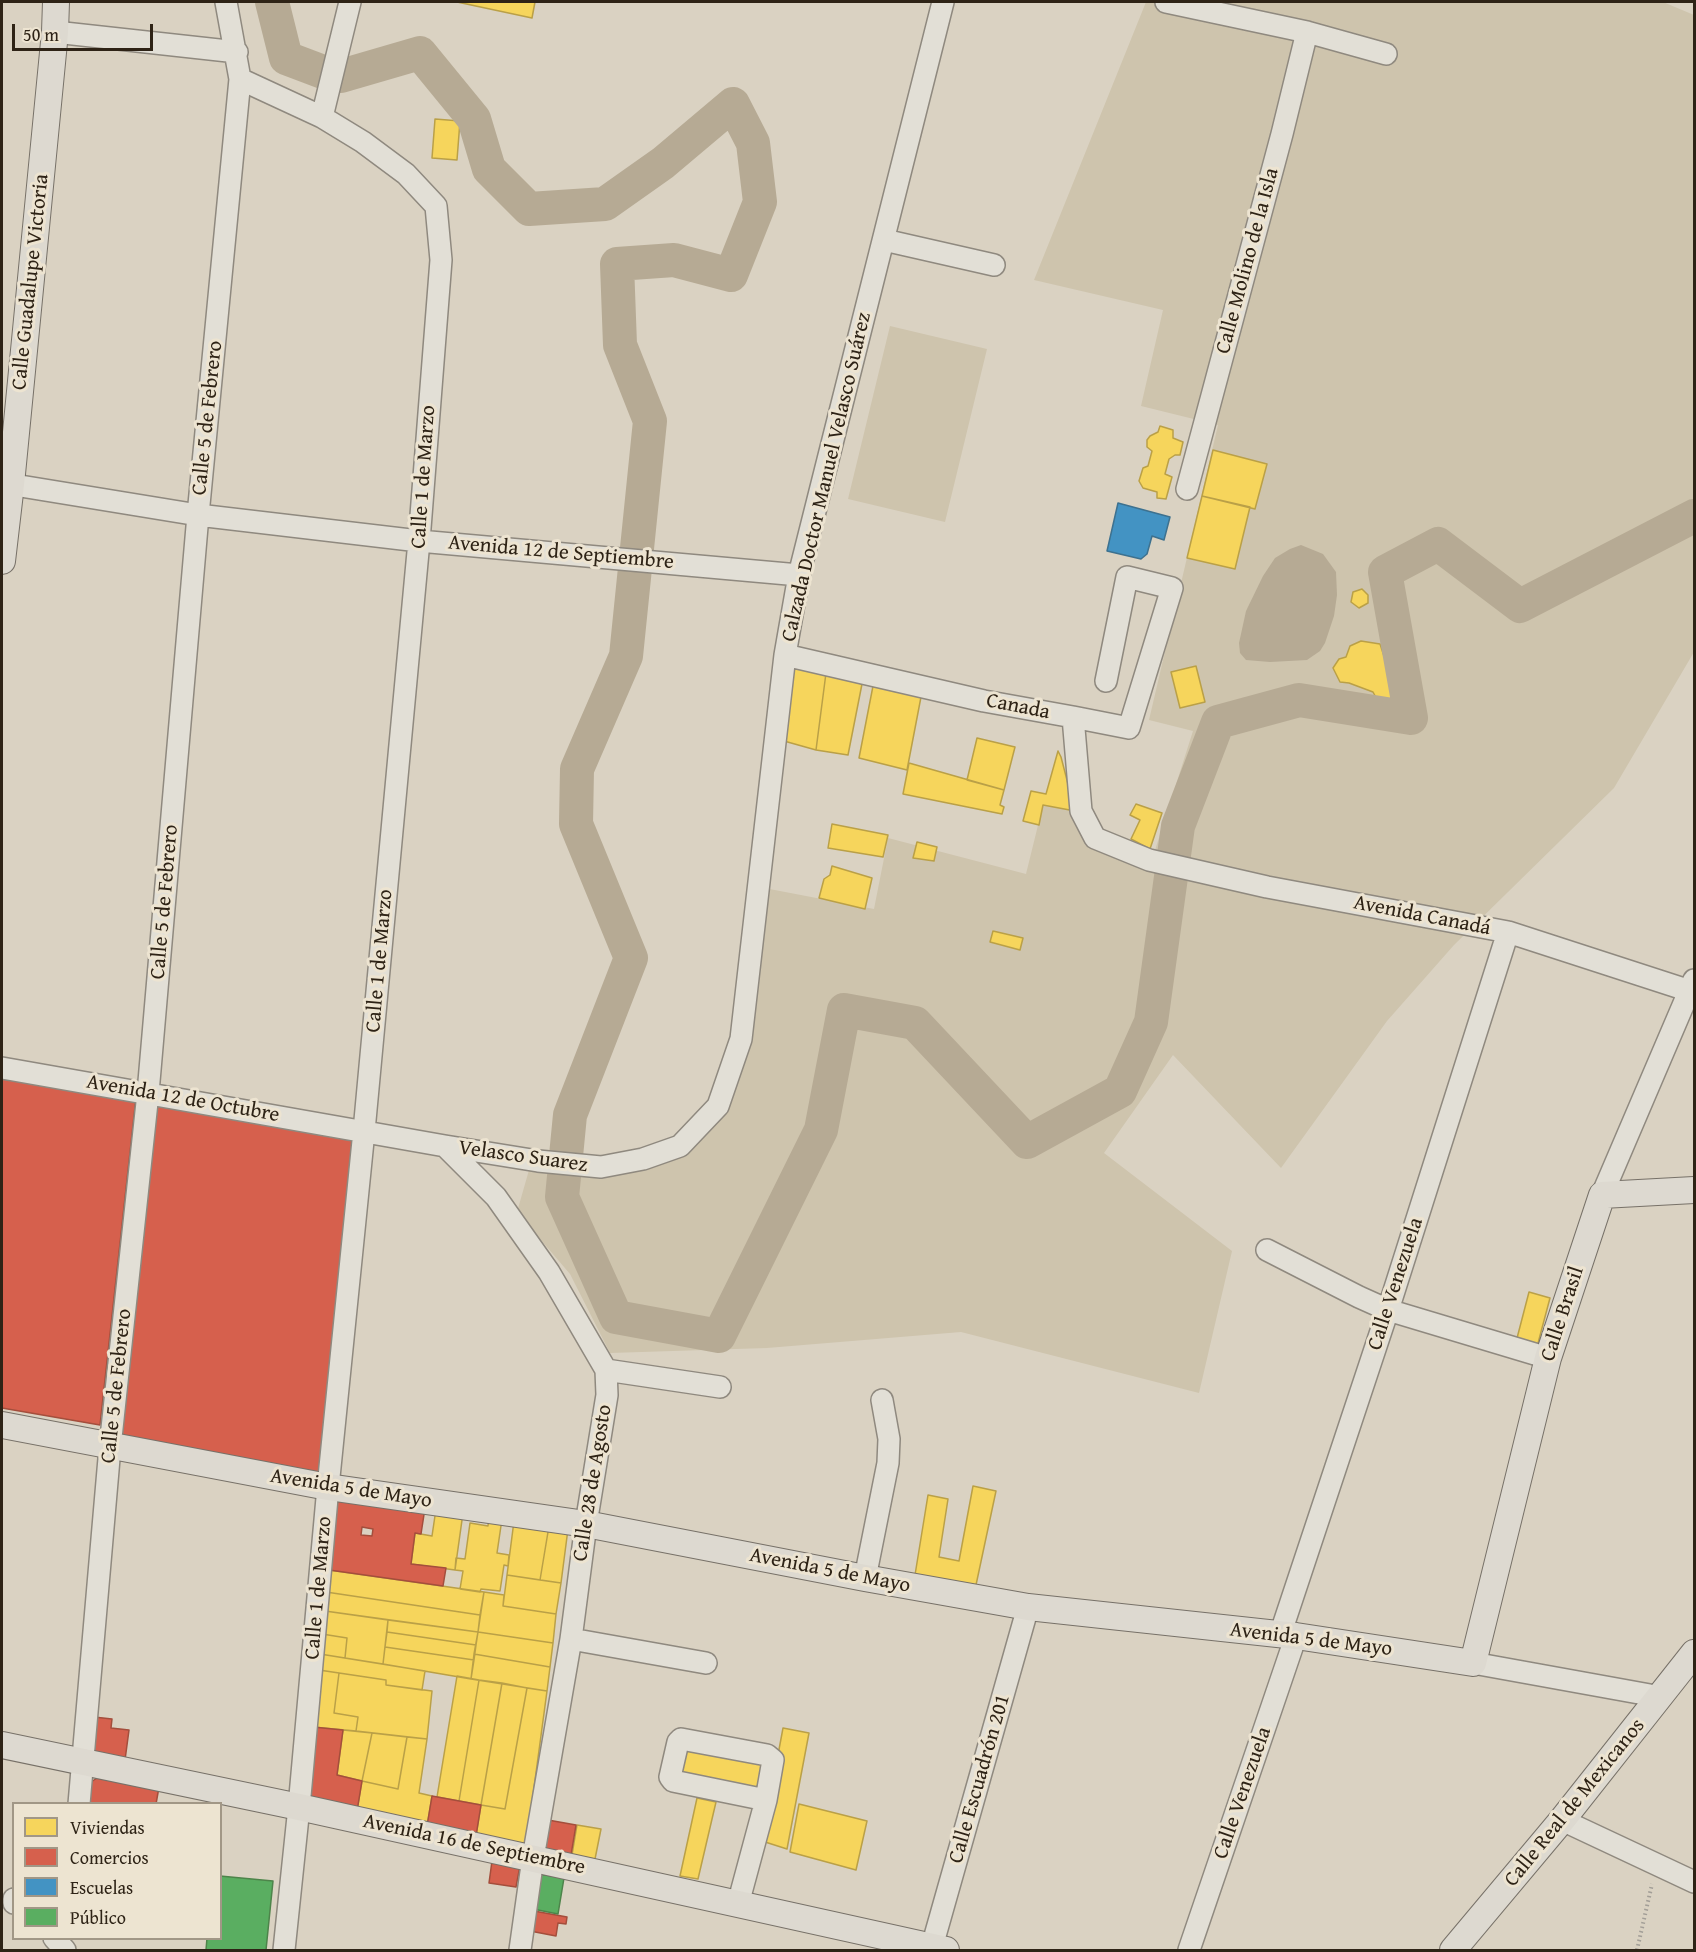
<!DOCTYPE html>
<html>
<head>
<meta charset="utf-8">
<style>
	body { margin:0 }
	#map { position:relative; width:1696px; height:1952px; overflow:hidden; background:#dad2c2; font-family:"Gentium Book Plus",serif }
	canvas { display:block }
	.frame { position:absolute; inset:0; border:3px solid #2e2316; pointer-events:none }
	.legend { position:absolute; left:12px; top:1802px; width:210px; height:138px; box-sizing:border-box; background:#ede4d1; border:2px solid #a19786; margin:0; padding:8px 10px; list-style:none; font-size:18px; color:#2e2316 }
	.legend li { display:flex; align-items:center; gap:12px; height:30px }
	.legend b { width:30px; border:2px solid #a19786 }
	.scale { position:absolute; left:12px; top:24px; width:141px; height:27px; box-sizing:border-box; border:3px solid #2e2316; border-top:0; padding-left:8px; font-size:18px; line-height:21px; white-space:nowrap; color:#2e2316; -webkit-text-stroke:4px #ede4d1; paint-order:stroke }
</style>
</head>
<body>
<div id="map">
<canvas width="1696" height="1952"></canvas>
<div class="frame"></div>
<ul class="legend">
<li><b style="height:16px;background:#f6d55c"></b>Viviendas</li>
<li><b style="height:16px;background:#d6604d"></b>Comercios</li>
<li><b style="height:16px;background:#4393c3"></b>Escuelas</li>
<li><b style="height:16px;background:#5aae61"></b>Público</li>
</ul>
<div class="scale">50 m</div>
</div>
<script>
const ctx = document.querySelector('canvas').getContext('2d');
ctx.lineJoin = 'round';
function fillPath(path, color) {
  ctx.fillStyle = color;
  ctx.fill(path, 'evenodd');
}
function poly(rows) {
  const path = new Path2D();
  for (const r of rows) {
    path.moveTo(r[0], r[1]);
    for (let i = 2; i < r.length; i += 2) path.lineTo(r[i], r[i + 1]);
  }
  return path;
}
function strokePath(path, color, width, dash) {
  ctx.strokeStyle = color;
  ctx.lineWidth = width;
  ctx.lineCap = dash ? 'butt' : 'round';
  ctx.setLineDash(dash || []);
  ctx.stroke(path);
}
function label(font, color, halo, rows, align = 'center') {
  ctx.font = font + ' "Gentium Book Plus",serif';
  ctx.lineWidth = 6;
  ctx.setLineDash([]);
  ctx.textBaseline = 'middle';
  ctx.strokeStyle = halo;
  ctx.fillStyle = color;
  for (const [text, x, y, turn = 0] of rows) {
    ctx.save();
    ctx.translate(x, y);
    ctx.rotate((+turn || 0) * Math.PI / 180);
    ctx.textAlign = isNaN(turn) ? turn : align;
    if (halo) ctx.strokeText(text, 0, 0);
    ctx.fillText(text, 0, 0);
    ctx.restore();
  }
}
const green = poly([
	[1146,2,1663,2,1694,15,1694,652,1614,788,1454,945,1387,1021,1281,1168,1173,1055,1104,1153,1232,1251,1199,1393,961,1332,767,1348,610,1353,570,1274,517,1212,531,1163,644,1165,721,1109,759,887,874,909,888,838,1026,874,1043,805,1075,811,1149,869,1193,731,1149,720,1218,425,1141,406,1163,310,1034,280],
	[890,326,987,349,945,522,848,499]
]);
const water = poly([
	[1301,545,1323,554,1336,572,1337,595,1334,616,1325,643,1320,651,1307,660,1270,662,1246,660,1240,653,1239,643,1246,611,1263,576,1275,558,1290,549]
]);
const homes = poly([
	[457,2,535,2,532,18,457,2],
	[435,119,460,121,457,160,432,158,435,119],
	[1160,426,1173,430,1173,438,1183,442,1180,455,1175,455,1169,459,1165,474,1172,477,1166,499,1157,498,1157,492,1143,488,1139,481,1143,468,1148,466,1152,451,1147,447,1147,440,1150,436,1158,432,1160,426],
	[1213,450,1267,464,1255,509,1202,496,1213,450],
	[1202,496,1250,507,1235,569,1187,558,1202,496],
	[1362,589,1368,595,1368,603,1359,608,1351,602,1353,592,1362,589],
	[1361,641,1380,644,1385,659,1389,680,1394,686,1395,696,1388,704,1379,703,1373,692,1349,683,1340,682,1333,668,1339,659,1346,657,1350,646,1361,641],
	[791,663,826,673,816,750,784,741,791,663],
	[1196,666,1205,702,1180,708,1171,672,1196,666],
	[826,673,862,684,848,755,816,750,826,673],
	[873,686,921,697,907,770,859,758,873,686],
	[977,738,1015,747,1004,790,967,780,977,738],
	[1058,751,1061,757,1075,811,1043,805,1039,825,1023,821,1031,791,1046,794,1058,751],
	[909,763,1004,790,1000,805,1004,807,1002,814,903,794,909,763],
	[1136,804,1162,813,1150,849,1131,839,1140,820,1130,815,1136,804],
	[832,824,888,835,883,857,828,848,832,824],
	[917,842,937,847,934,861,913,858,917,842],
	[832,866,872,878,865,909,819,898,824,879,830,875,832,866],
	[993,931,1023,938,1020,950,990,942,993,931],
	[1529,1292,1550,1298,1537,1347,1516,1342,1529,1292],
	[973,1486,996,1491,976,1585,915,1575,928,1495,948,1499,939,1557,959,1561,973,1486],
	[436,1509,463,1513,455,1570,411,1564,415,1533,432,1536,436,1509],
	[489,1517,502,1519,497,1553,509,1555,508,1566,504,1565,500,1591,481,1589,480,1592,460,1589,463,1571,455,1570,456,1558,465,1559,470,1523,488,1526,489,1517],
	[514,1521,549,1526,540,1580,507,1575,514,1521],
	[549,1526,568,1529,561,1583,540,1580,549,1526],
	[329,1570,484,1592,480,1615,326,1592,329,1570],
	[507,1575,561,1583,556,1614,503,1606,507,1575],
	[326,1592,480,1615,478,1632,325,1611,326,1592],
	[484,1592,504,1595,503,1606,556,1614,553,1643,478,1632,484,1592],
	[325,1611,388,1620,383,1664,345,1658,347,1638,322,1634,325,1611],
	[388,1620,478,1632,476,1645,387,1632,388,1620],
	[387,1632,476,1645,474,1660,385,1647,387,1632],
	[478,1632,553,1643,550,1667,474,1654,478,1632],
	[322,1634,347,1638,345,1658,320,1654,322,1634],
	[385,1647,474,1660,471,1679,383,1664,385,1647],
	[320,1654,425,1671,422,1690,386,1685,386,1680,319,1670,320,1654],
	[474,1654,550,1667,547,1691,471,1679,474,1654],
	[319,1670,339,1673,334,1713,358,1717,356,1731,313,1727,319,1670],
	[339,1673,386,1680,386,1685,432,1691,427,1739,356,1731,358,1717,334,1713,339,1673],
	[457,1676,479,1680,459,1801,437,1797,457,1676],
	[479,1680,502,1683,481,1805,459,1801,479,1680],
	[502,1683,527,1688,505,1809,481,1805,502,1683],
	[527,1688,547,1691,526,1847,476,1836,481,1805,505,1809,527,1688],
	[783,1728,809,1733,787,1849,762,1841,783,1728],
	[343,1730,372,1733,362,1781,337,1775,343,1730],
	[372,1733,407,1737,398,1789,362,1781,372,1733],
	[407,1737,427,1739,419,1793,432,1796,427,1826,357,1811,362,1781,398,1789,407,1737],
	[684,1747,768,1764,764,1791,678,1776,684,1747],
	[697,1798,716,1802,698,1879,680,1876,697,1798],
	[799,1804,867,1821,856,1870,790,1852,799,1804],
	[577,1825,601,1829,595,1859,572,1855,577,1825]
]);
const shops = poly([
	[2,1074,136,1098,100,1425,2,1408,2,1074],
	[153,1103,354,1134,319,1477,117,1440,153,1103],
	[336,1494,425,1508,421,1534,415,1533,411,1564,446,1568,443,1586,329,1570,336,1494],
	[362,1527,373,1529,372,1536,361,1535,362,1527],
	[94,1717,112,1719,111,1728,129,1730,125,1760,89,1756,94,1717],
	[313,1727,343,1730,337,1775,362,1781,357,1811,313,1802,307,1793,313,1727],
	[97,1778,159,1787,156,1804,88,1804,91,1782,97,1778],
	[432,1796,481,1805,476,1836,427,1826,432,1796],
	[548,1820,576,1825,571,1855,543,1849,548,1820],
	[492,1861,520,1866,516,1887,489,1883,492,1861],
	[534,1911,567,1917,566,1924,558,1923,556,1936,530,1931,534,1911]
]);
const schools = poly([
	[1118,503,1170,517,1164,540,1152,536,1147,554,1141,559,1107,551,1118,503]
]);
const public = poly([
	[539,1874,564,1878,558,1914,533,1909,539,1874],
	[220,1876,273,1881,266,1950,206,1950,207,1938,220,1938,220,1876]
]);
const river = poly([
	[272,2,286,58,331,75,341,76,420,53,474,119,489,169,529,209,605,204,663,163,733,104,753,143,760,202,731,275,674,260,617,264,620,345,650,421,626,656,577,769,576,824,631,958,570,1115,562,1197,616,1317,719,1336,821,1130,844,1010,915,1023,1027,1142,1120,1091,1151,1022,1178,826,1218,722,1299,700,1411,718,1385,572,1438,544,1520,606,1694,516]
]);
const path = poly([
	[1637,1950,1652,1884]
]);
const minor = poly([
	[1166,2,1307,32,1386,54],
	[55,32,237,52],
	[240,79,322,117,363,142,406,174,436,206,441,260,419,541,364,1131,328,1487,299,1807,284,1950],
	[322,117,350,2],
	[884,240,994,265],
	[2,483,198,515,419,541,799,575],
	[1187,489,1282,134,1307,32],
	[785,655,984,701,1073,717,1081,811,1095,838,1149,860,1267,887,1508,932,1690,991],
	[1073,717,1129,728,1172,588,1127,577,1106,681],
	[2,1068,445,1146,538,1161,601,1167,643,1159,680,1146,718,1106,741,1039,785,655,799,575,943,2],
	[445,1146,496,1197,549,1272,606,1370,607,1395,586,1524,571,1639,533,1858,520,1950],
	[1602,1195,1694,980],
	[1267,1250,1359,1297,1388,1310,1548,1358],
	[606,1370,720,1387],
	[865,1578,888,1463,889,1439,882,1400],
	[1280,1635,1388,1310,1508,932],
	[571,1639,706,1663],
	[1473,1663,1661,1697],
	[79,1804,110,1447,148,1093,198,515,240,79,226,2],
	[1562,1820,1694,1882],
	[14,1899,14,1903],
	[738,1904,766,1800,773,1760,767,1755,681,1739,678,1742,670,1777,673,1781,766,1800],
	[54,1938,65,1950],
	[931,1950,1028,1607],
	[1189,1950,1296,1636]
]);
const major = poly([
	[2,561,11,484,55,32,56,2],
	[2,1425,328,1487,586,1524,865,1578,1028,1607,1296,1636,1473,1663,1548,1358,1602,1195,1694,1190],
	[2,1745,299,1807,946,1950],
	[1453,1950,1562,1820,1694,1653]
]);
const streetNames = [
	["Calle Molino de la Isla",1248,261,-75],
	["Calle Guadalupe Victoria",31,282,-84],
	["Calle 5 de Febrero",208,418,-84],
	["Calle 1 de Marzo",424,477,-86],
	["Calzada Doctor Manuel Velasco Suárez",827,477,-77],
	["Avenida 12 de Septiembre",561,553,5],
	["Canada",1018,707,11],
	["Calle 5 de Febrero",165,902,-85],
	["Avenida Canadá",1422,916,11],
	["Calle 1 de Marzo",380,961,-85],
	["Avenida 12 de Octubre",183,1099,10],
	["Velasco Suarez",523,1157,8],
	["Calle Venezuela",1396,1284,-72],
	["Calle Brasil",1563,1314,-72],
	["Calle 5 de Febrero",117,1386,-84],
	["Calle 28 de Agosto",593,1483,-81],
	["Avenida 5 de Mayo",351,1489,9],
	["Avenida 5 de Mayo",830,1571,11],
	["Calle 1 de Marzo",319,1588,-85],
	["Avenida 5 de Mayo",1311,1640,7],
	["Calle Escuadrón 201",980,1779,-74],
	["Calle Venezuela",1243,1793,-71],
	["Calle Real de Mexicanos",1575,1803,-51],
	["Avenida 16 de Septiembre",474,1845,12]
];
fillPath(green, '#cec4ad');
fillPath(water, '#b6aa94');
fillPath(homes, '#f6d55c');
strokePath(homes, '#baa047', 1.5);
fillPath(shops, '#d6604d');
strokePath(shops, '#a44e3c', 1.5);
fillPath(schools, '#4393c3');
strokePath(schools, '#3d718f', 1.5);
fillPath(public, '#5aae61');
strokePath(public, '#4d844a', 1.5);
strokePath(river, '#b6aa94', 34);
strokePath(minor, '#8f897f', 24);
strokePath(major, '#777168', 28);
strokePath(path, '#a29e97', 4, [1.5, 3]);
strokePath(minor, '#e2dfd6', 21);
strokePath(major, '#ddd9d0', 26);
label('21px', '#2e2316', '#ede4d1', streetNames);
</script>
</body>
</html>
